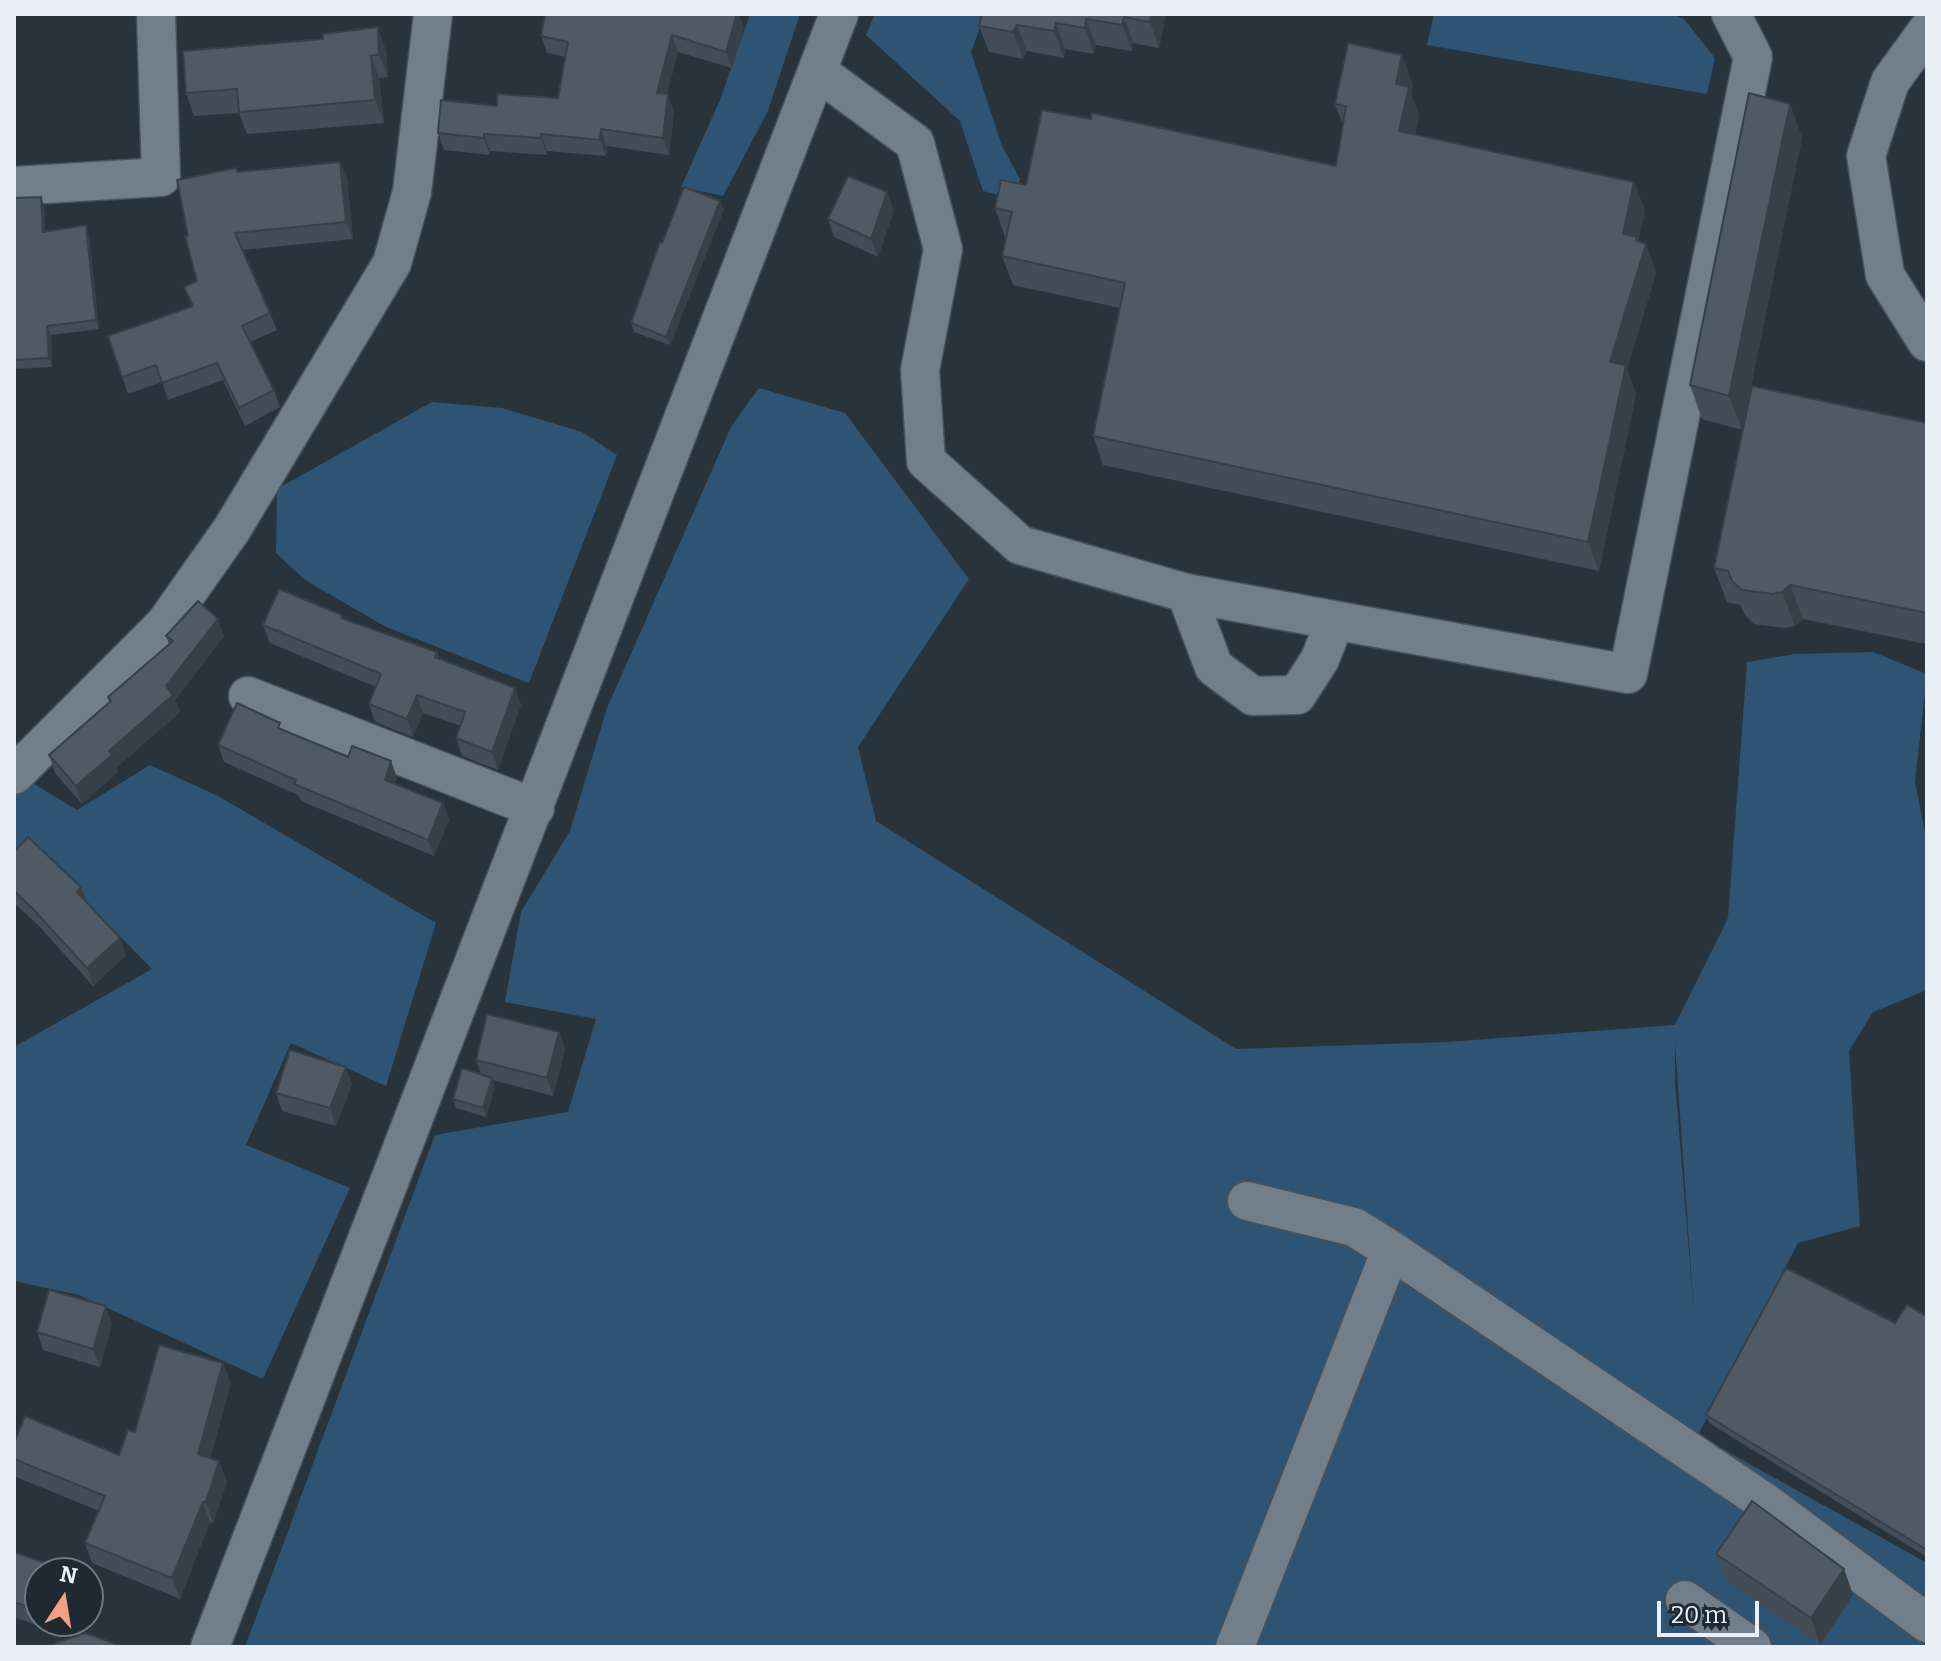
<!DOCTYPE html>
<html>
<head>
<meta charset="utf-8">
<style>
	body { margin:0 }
	#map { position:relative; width:1941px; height:1661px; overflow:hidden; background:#28333c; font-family:Bitter,serif }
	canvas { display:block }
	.frame { position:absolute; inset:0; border:16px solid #e8eff5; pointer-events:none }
	.north { position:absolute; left:24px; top:1557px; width:80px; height:80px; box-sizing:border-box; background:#1e2932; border:2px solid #6f7880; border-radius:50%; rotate:12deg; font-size:22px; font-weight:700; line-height:32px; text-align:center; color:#e8eff5 }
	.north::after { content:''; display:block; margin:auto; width:28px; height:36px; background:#f49e87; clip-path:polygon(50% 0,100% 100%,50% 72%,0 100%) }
	.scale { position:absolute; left:1657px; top:1601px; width:102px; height:36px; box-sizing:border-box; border:4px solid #e8eff5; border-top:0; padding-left:10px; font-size:24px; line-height:28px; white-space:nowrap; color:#e8eff5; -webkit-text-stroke:6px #1e2932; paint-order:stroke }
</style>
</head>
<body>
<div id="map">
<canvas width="1941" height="1661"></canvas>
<div class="frame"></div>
<div class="north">N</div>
<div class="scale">20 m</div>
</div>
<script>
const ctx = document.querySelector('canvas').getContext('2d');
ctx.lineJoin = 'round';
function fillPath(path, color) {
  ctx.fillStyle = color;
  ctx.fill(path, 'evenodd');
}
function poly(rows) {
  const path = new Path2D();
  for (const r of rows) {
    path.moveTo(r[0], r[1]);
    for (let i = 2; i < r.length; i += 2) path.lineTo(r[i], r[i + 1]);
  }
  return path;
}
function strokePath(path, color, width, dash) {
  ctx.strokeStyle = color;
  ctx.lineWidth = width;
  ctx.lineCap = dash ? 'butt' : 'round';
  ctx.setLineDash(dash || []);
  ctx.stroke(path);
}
const green = poly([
	[750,14,800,14,768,111,723,196,681,187,720,100],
	[875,14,985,14,971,52,1002,146,1020,179,1014,199,983,191,960,121,866,35],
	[1434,14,1671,14,1684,19,1715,58,1707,94,1427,45],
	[759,388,845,413,969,579,858,747,876,821,1236,1049,1447,1042,1675,1025,1728,918,1747,662,1795,654,1873,652,1927,674,1915,782,1927,843,1927,990,1873,1012,1849,1051,1860,1226,1798,1243,1698,1435,1927,1563,1927,1638,1922,1647,245,1647,435,1135,568,1112,596,1019,505,1002,521,912,570,831,607,708,731,427],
	[1675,1043,1694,1313,1694,1314,1675,1081],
	[432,402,502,408,582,432,617,455,529,683,386,627,305,580,276,553,277,489],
	[150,765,218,796,436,923,386,1086,291,1043,246,1145,350,1188,263,1379,79,1295,14,1281,14,1047,152,969,27,841,14,861,14,787,23,777,77,810]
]);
const minor = poly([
	[1927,31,1890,82,1866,156,1885,275,1927,342],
	[817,71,915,143,943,249,920,370,926,461,1020,545,1186,593,1628,674,1753,57,1731,14],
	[14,186,161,177,156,14],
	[1186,593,1214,667,1253,696,1297,695,1320,659,1335,621],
	[248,696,535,808],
	[14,775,165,624,232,529,392,263,412,192,433,14],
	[1247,1201,1354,1227,1391,1250,1766,1503,1927,1623],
	[1685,1600,1752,1647],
	[210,1647,839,14],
	[1235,1647,1391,1250]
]);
const wall = poly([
	[545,14,739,14,744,28,732,68,678,52,667,94,674,111,669,155,607,146,606,156,547,151,547,155,490,151,490,155,444,150,438,133,497,106,558,98,565,57,547,53,541,36],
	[982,14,1166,14,1159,48,1133,43,1132,51,1096,45,1094,54,1065,49,1064,58,1027,51,1023,59,989,52,979,26],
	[386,50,388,77,379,78,384,123,247,134,239,113,194,116,186,93],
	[1413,84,1411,93,1419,116,1415,135,1634,182,1645,211,1638,241,1646,244,1656,273,1627,369,1636,394,1599,571,1103,465,1093,436,1120,308,1013,285,1002,256,1006,238,1005,237,995,208,1026,185,1336,166,1343,125,1335,104],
	[1790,104,1802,138,1742,430,1702,419,1690,385],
	[340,162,347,179,353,239,242,250,270,313,277,330,250,342,274,390,280,407,245,426,223,380,168,400,162,382,128,394,108,336,192,307,184,287,197,281,188,236,237,172],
	[14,198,44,206,45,231,89,234,99,329,51,335,52,367,14,369],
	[724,209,670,345,634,332,631,323,662,243],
	[894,210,878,257,834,237,828,219],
	[1927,423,1927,644,1803,619,1795,626,1784,628,1754,624,1745,615,1740,605,1727,602,1714,568],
	[343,619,437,652,439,658,515,688,521,705,498,770,462,756,456,738,461,726,423,713,413,737,375,722,369,704,376,687,270,643,263,625],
	[166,636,224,636,175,700,180,712,116,768,118,772,82,804,55,773,49,755,109,702,108,697,169,644],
	[283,730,397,778,395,784,443,803,449,820,434,856,301,801,298,795,224,762,218,745],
	[14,852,81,887,87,903,126,955,93,986,38,925,14,903],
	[559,1032,565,1049,553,1096,493,1080,495,1087,486,1117,456,1108,453,1099,481,1074,476,1060],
	[346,1067,352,1084,336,1126,282,1111,276,1093],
	[1927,1316,1927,1557,1709,1423,1706,1415],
	[112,1324,100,1367,43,1350,37,1332],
	[231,1383,210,1458,227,1482,213,1523,210,1522,180,1599,92,1563,85,1543,99,1511,16,1477,14,1471,14,1443,119,1455,135,1432],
	[14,1552,54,1566,57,1573,40,1573,40,1621,47,1621,45,1628,14,1617],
	[1716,1554,1844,1569,1853,1595,1820,1645,1726,1581]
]);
const shadedWall = poly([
	[737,14,739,14,744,28,732,68,726,52],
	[1151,14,1166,14,1159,48,1150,22],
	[1124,17,1133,43,1132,51,1122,25],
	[1086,19,1096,45,1094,54,1085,28],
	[1056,23,1065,49,1064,58,1054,31],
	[1017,25,1027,51,1023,59,1013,32],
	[378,27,386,50,388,77,379,54],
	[672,35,678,52,663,109,657,93],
	[1402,55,1413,84,1411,93,1419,116,1410,160,1399,131,1396,84],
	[371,56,379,78,384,123,375,100],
	[668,94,674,111,669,155,663,138],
	[1790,104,1802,138,1742,430,1729,396],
	[601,129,607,146,606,156,600,140],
	[484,134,490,151,490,155,484,138],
	[541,134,547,151,547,155,541,138],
	[340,162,347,179,353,239,346,222],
	[1634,182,1645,211,1638,242,1646,244,1656,273,1627,369,1636,394,1599,571,1588,542,1610,362,1623,234],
	[887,192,894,210,878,257,871,239],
	[41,197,44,206,46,241,43,232],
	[720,201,724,209,670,345,666,337],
	[86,225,89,234,99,329,96,320],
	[47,326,51,335,52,367,49,358],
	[1790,585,1803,619,1795,626,1782,592],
	[218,619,224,636,175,700,180,712,116,768,118,772,82,804,76,786,166,686],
	[515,688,521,705,498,770,492,752],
	[417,695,423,713,413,737,407,719],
	[391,761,397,778,391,796,385,780],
	[443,803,449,820,434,856,428,840],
	[81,887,88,905,77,892],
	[120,938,126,955,93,986,87,968],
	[559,1032,565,1049,553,1096,547,1078],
	[346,1067,352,1084,336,1126,330,1108],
	[492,1078,495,1087,486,1117,483,1108],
	[106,1306,112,1324,100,1367,93,1349],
	[223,1363,231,1383,205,1474,198,1454],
	[219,1461,227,1482,213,1523,206,1502],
	[203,1502,210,1522,180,1599,172,1578],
	[1844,1569,1853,1595,1820,1645,1811,1618]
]);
const building = poly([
	[545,14,737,14,726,52,672,35,657,93,668,94,663,138,601,129,600,140,541,134,541,138,484,134,484,138,438,133,441,100,497,106,497,94,558,98,568,42,541,36,545,14],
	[982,14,1151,14,1150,22,1124,17,1122,25,1086,19,1085,28,1056,23,1054,31,1017,25,1013,32,979,26,982,14],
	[378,27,379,54,371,56,375,100,239,112,237,89,186,93,183,51,323,39,323,34,378,27],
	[1348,43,1402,55,1396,84,1409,87,1399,131,1634,182,1623,234,1637,237,1636,240,1646,244,1610,362,1626,365,1588,542,1093,436,1125,283,1002,256,1012,212,995,208,1001,180,1026,185,1042,110,1091,119,1092,113,1336,166,1346,106,1335,104,1348,43],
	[1749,93,1790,104,1729,396,1690,385,1749,93],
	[340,162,346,222,235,233,270,313,242,326,274,390,239,408,217,363,162,383,156,365,122,377,108,336,193,306,184,287,197,281,185,236,188,236,177,180,236,168,237,172,340,162],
	[848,176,887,192,871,239,828,219,848,176],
	[684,187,720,201,666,337,631,323,660,242,662,243,684,187],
	[41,197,43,232,86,225,96,320,47,326,49,358,14,360,14,198,41,197],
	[1752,386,1927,423,1927,613,1790,585,1782,592,1772,594,1742,590,1732,581,1728,571,1714,568,1752,386],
	[279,589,342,615,341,618,437,652,435,657,515,688,492,752,456,738,465,712,417,695,407,719,369,704,381,674,263,625,279,589],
	[198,601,218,619,166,686,173,695,109,751,112,755,76,786,49,755,111,701,108,697,173,641,166,636,198,601],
	[237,703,280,723,278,728,348,757,352,746,391,761,385,780,443,803,428,840,294,784,296,780,218,745,237,703],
	[28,837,81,887,77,892,120,938,87,968,32,908,14,891,14,852,28,837],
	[487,1014,559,1032,547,1078,476,1060,487,1014],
	[290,1050,346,1067,330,1108,276,1093,290,1050],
	[462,1068,492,1078,483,1108,453,1099,462,1068],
	[1786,1268,1895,1323,1907,1305,1927,1316,1927,1550,1706,1415,1786,1268],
	[49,1290,106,1306,93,1349,37,1332,49,1290],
	[159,1345,223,1363,198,1454,219,1461,206,1502,203,1502,172,1578,85,1543,105,1496,14,1459,14,1443,25,1416,119,1455,128,1430,135,1432,159,1345],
	[1752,1501,1844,1569,1811,1618,1716,1554,1752,1501],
	[14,1552,54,1566,51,1573,40,1573,40,1606,39,1610,14,1602,14,1552],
	[85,1633,125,1647,44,1647,85,1633]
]);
fillPath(green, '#2f5473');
strokePath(minor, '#49515a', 41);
strokePath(minor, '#727e89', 38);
fillPath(wall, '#444d57');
fillPath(shadedWall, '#373f47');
fillPath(building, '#4f5a65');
strokePath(building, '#373f47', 2);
</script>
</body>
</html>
